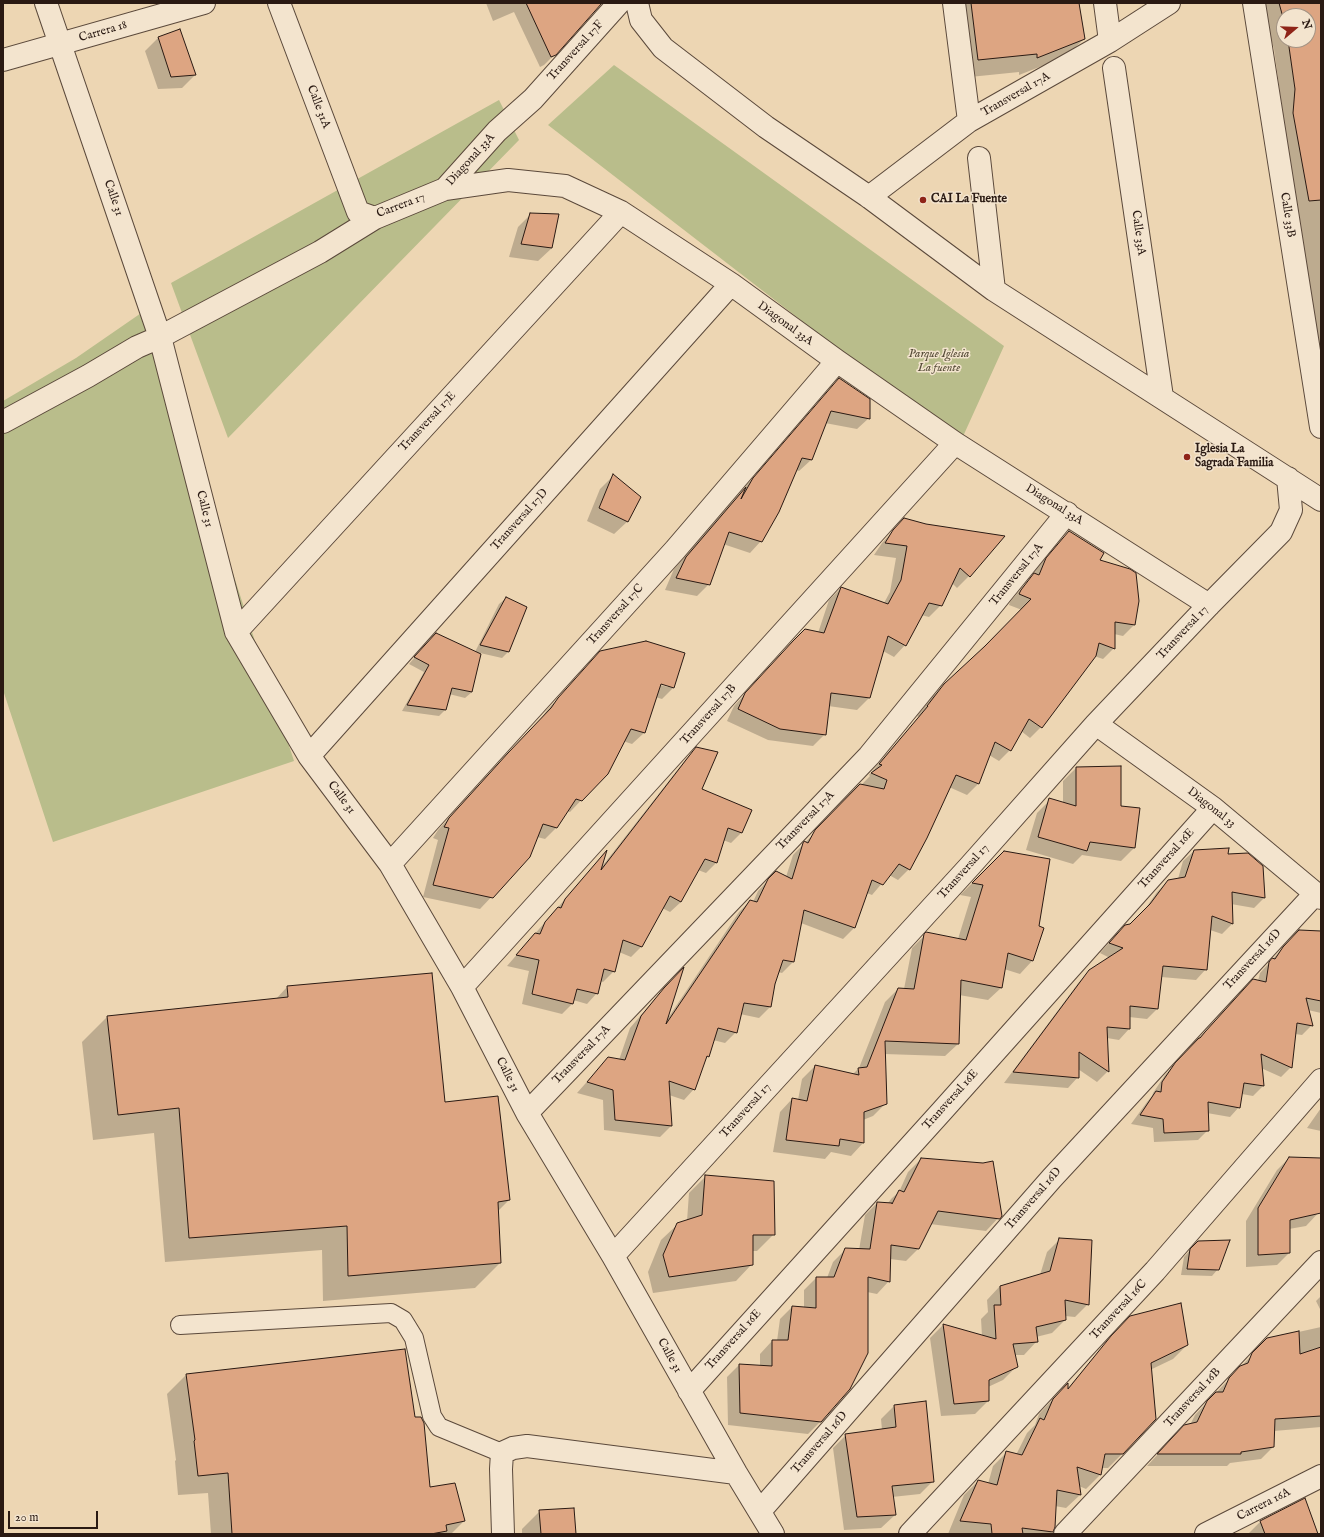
<!DOCTYPE html>
<html>
<head>
<meta charset="utf-8">
<style>
	body { margin:0 }
	#map { position:relative; width:1324px; height:1537px; overflow:hidden; background:#edd6b3; font-family:"IM FELL English",serif }
	canvas { display:block }
	.frame { position:absolute; inset:0; border:4px solid #2a1a13; pointer-events:none }
	.north { position:absolute; left:1276px; top:8px; width:40px; height:40px; box-sizing:border-box; background:#f3e4ce; border:1px solid #a39383; border-radius:50%; rotate:71deg; font-size:11px; font-weight:700; line-height:16px; text-align:center; color:#2a1a13 }
	.north::after { content:''; display:block; margin:auto; width:14px; height:18px; background:#8f2418; clip-path:polygon(50% 0,100% 100%,50% 72%,0 100%) }
	.scale { position:absolute; left:8px; top:1511px; width:90px; height:18px; box-sizing:border-box; border:2px solid #2a1a13; border-top:0; padding-left:5px; font-size:12px; line-height:14px; white-space:nowrap; color:#2a1a13; -webkit-text-stroke:3px #f3e4ce; paint-order:stroke }
</style>
</head>
<body>
<div id="map">
<canvas width="1324" height="1537"></canvas>
<div class="frame"></div>
<div class="north">N</div>
<div class="scale">20 m</div>
</div>
<script>
const ctx = document.querySelector('canvas').getContext('2d');
ctx.lineJoin = 'round';
function fillPath(path, color) {
  ctx.fillStyle = color;
  ctx.fill(path, 'evenodd');
}
function poly(rows) {
  const path = new Path2D();
  for (const r of rows) {
    path.moveTo(r[0], r[1]);
    for (let i = 2; i < r.length; i += 2) path.lineTo(r[i], r[i + 1]);
  }
  return path;
}
function strokePath(path, color, width, dash) {
  ctx.strokeStyle = color;
  ctx.lineWidth = width;
  ctx.lineCap = dash ? 'butt' : 'round';
  ctx.setLineDash(dash || []);
  ctx.stroke(path);
}
function label(font, color, halo, rows, align = 'center') {
  ctx.font = font + ' "IM FELL English",serif';
  ctx.lineWidth = 3;
  ctx.setLineDash([]);
  ctx.textBaseline = 'middle';
  ctx.strokeStyle = halo;
  ctx.fillStyle = color;
  for (const [text, x, y, turn = 0] of rows) {
    ctx.save();
    ctx.translate(x, y);
    ctx.rotate((+turn || 0) * Math.PI / 180);
    ctx.textAlign = isNaN(turn) ? turn : align;
    if (halo) ctx.strokeText(text, 0, 0);
    ctx.fillText(text, 0, 0);
    ctx.restore();
  }
}
const green = poly([
	[614,65,1004,346,960,443,548,125],
	[499,100,519,140,228,438,171,283],
	[147,309,294,761,53,842,3,690,3,401,76,358]
]);
const shadow = poly([
	[486,3,596,3,555,54,544,65,540,67,514,12,493,21],
	[951,3,1078,3,1084,39,1065,57,1019,75,1019,72,960,78],
	[1265,3,1321,3,1321,393,1274,49,1267,25],
	[1284,16,1308,16,1308,40,1284,40],
	[180,30,195,75,182,88,158,89,145,51,158,38],
	[531,214,558,215,552,248,538,261,509,257,518,227],
	[839,379,869,418,857,429,825,423,811,460,799,471,796,470,761,541,750,553,723,544,709,584,697,596,665,590,674,569,828,391],
	[613,476,628,521,614,534,587,521,600,489],
	[904,519,926,525,969,576,957,588,952,583,941,605,929,617,921,615,905,645,894,657,883,651,869,698,857,710,828,706,825,734,813,746,768,740,727,721,734,706,793,641,818,633,829,600,841,588,884,603,890,592,896,558,874,555,882,543],
	[1069,532,1099,561,1134,625,1123,636,1114,634,1114,648,1103,659,1094,656,1041,727,1030,738,1021,731,1010,750,999,761,989,755,978,784,967,795,949,787,909,869,898,880,889,875,872,895,867,893,854,928,843,939,801,923,793,962,782,973,778,972,770,1007,759,1018,740,1014,736,1032,725,1043,713,1040,708,1056,705,1060,694,1089,684,1100,669,1095,671,1126,660,1137,604,1130,603,1100,577,1093,608,1058,619,1060,630,1028,653,1001,682,971,668,1018,739,912,750,901,753,902,758,891,776,872,786,877,793,855,870,776,869,775,919,717,917,716,933,696,1022,610,1009,605,1010,602,1033,575,1035,570,1058,543],
	[506,598,508,652,502,658,480,653,472,692,465,698,449,694,445,710,439,716,402,711,424,672,409,664,429,641,475,652,499,604],
	[646,642,684,654,674,687,662,699,655,697,644,733,632,744,623,741,607,773,570,812,567,811,556,828,545,839,537,837,529,857,480,909,423,897,438,840,433,838,438,830,496,766,540,720,547,710,601,652],
	[656,682,668,685,668,687,656,684],
	[697,748,701,790,750,810,741,833,731,843,723,840,716,863,706,873,698,870,681,902,670,912,662,908,642,946,631,957,619,952,614,971,603,982,600,981,597,993,587,1004,573,1000,573,1003,562,1014,522,1004,529,971,507,966,605,853,600,869,686,759],
	[1076,768,1120,807,1134,848,1121,861,1082,855,1073,864,1026,850,1037,813,1050,800,1063,803,1063,781],
	[1194,851,1227,856,1262,866,1264,898,1254,908,1231,904,1232,924,1222,934,1210,930,1206,969,1196,980,1161,977,1157,1009,1147,1019,1129,1017,1129,1029,1119,1040,1107,1038,1108,1071,1097,1082,1078,1069,1078,1077,1068,1088,1004,1083,1079,982,1090,971,1110,958,1100,953,1114,937,1141,915,1157,892,1168,881,1178,879,1183,861],
	[1004,852,1032,961,1020,974,1004,969,1001,988,988,1000,959,995,958,1044,945,1056,884,1054,886,1103,873,1116,863,1120,863,1143,851,1156,831,1152,825,1159,773,1152,780,1112,792,1099,798,1100,802,1079,815,1066,853,1074,859,1068,885,1002,898,989,904,989,912,948,926,934,958,939,971,897,960,895],
	[1321,932,1321,1013,1308,1010,1312,1025,1302,1035,1295,1034,1291,1067,1281,1077,1261,1068,1263,1086,1253,1096,1242,1094,1239,1107,1230,1117,1207,1113,1208,1130,1198,1140,1154,1142,1153,1128,1131,1124,1147,1102,1152,1096,1153,1093,1165,1075,1243,990,1258,981,1260,973,1289,941],
	[287,987,444,1104,509,1200,497,1212,500,1263,475,1288,323,1301,322,1250,165,1262,154,1133,93,1140,82,1042,107,1017,276,999],
	[1321,1108,1321,1131,1307,1128],
	[1289,1158,1321,1159,1321,1210,1306,1226,1289,1229,1289,1253,1277,1265,1246,1267,1246,1221,1277,1170],
	[921,1159,1001,1215,986,1231,930,1224,919,1248,906,1261,890,1259,889,1281,877,1294,867,1292,821,1421,808,1434,728,1425,727,1377,739,1365,760,1366,760,1354,772,1341,777,1341,780,1319,792,1307,804,1308,804,1290,816,1278,827,1278,833,1262,846,1249,859,1250,865,1215,877,1203,887,1204,892,1198,899,1192,908,1172],
	[706,1176,774,1234,757,1251,752,1251,752,1264,736,1281,653,1293,648,1272,661,1240,678,1224,687,1221,689,1193],
	[1060,1239,1088,1304,1075,1317,1065,1316,1065,1320,1052,1333,1036,1337,1037,1341,1024,1355,1014,1355,1016,1367,1003,1380,988,1387,988,1401,975,1414,941,1416,930,1338,943,1325,982,1336,981,1319,988,1312,987,1300,1000,1286,1040,1275,1047,1252],
	[1191,1249,1218,1269,1212,1276,1181,1275,1184,1257],
	[1321,1296,1321,1311,1316,1301],
	[1321,1327,1321,1427,1274,1431,1273,1447,1261,1459,1230,1463,1227,1466,1147,1466,1172,1439,1190,1425,1195,1415,1267,1339],
	[1116,1331,1187,1345,1173,1359,1150,1370,1122,1454,1108,1468,1101,1468,1100,1475,1086,1489,1079,1486,1080,1495,1066,1508,1055,1506,1052,1532,1050,1534,948,1534,964,1495,978,1481,988,1484,993,1466,1007,1452,1016,1455,1027,1433,1035,1425,1039,1414,1054,1398,1067,1389],
	[187,1374,414,1418,429,1488,464,1521,451,1534,211,1534,208,1493,178,1495,175,1461,176,1460,167,1394],
	[894,1406,933,1481,920,1494,892,1497,895,1515,881,1528,844,1530,833,1448,846,1435,882,1430,881,1419],
	[1305,1499,1317,1534,1248,1534,1260,1522],
	[540,1511,575,1534,522,1534,522,1529]
]);
const building = poly([
	[526,3,602,3,556,55,551,57,526,3],
	[971,3,1079,3,1085,39,1037,58,1037,54,978,60,971,3],
	[1279,3,1321,3,1321,200,1309,201,1293,113,1295,89,1288,40,1308,40,1308,16,1284,16,1284,21,1279,3],
	[180,29,196,75,171,77,158,37,180,29],
	[530,213,559,214,552,248,521,244,530,213],
	[839,378,870,399,870,419,831,411,812,460,802,458,779,512,762,542,729,532,710,585,676,578,686,557,746,487,741,499,753,478,839,378],
	[613,474,641,497,628,522,599,508,613,474],
	[904,518,926,524,1005,536,970,577,960,568,942,606,929,603,906,646,888,636,870,698,831,693,826,735,780,729,738,709,745,693,793,641,805,629,824,633,841,587,888,604,901,580,907,546,885,543,893,530,904,518],
	[1069,531,1104,553,1100,560,1130,569,1136,573,1139,601,1135,625,1115,622,1115,649,1099,643,1096,656,1042,728,1029,719,1011,751,995,742,979,784,956,775,927,838,910,870,899,864,883,885,872,880,855,928,804,910,794,962,783,960,775,984,771,1007,744,1003,737,1033,718,1028,709,1057,707,1056,695,1090,669,1081,672,1126,615,1120,613,1090,587,1082,608,1057,625,1060,641,1016,664,988,684,967,666,1024,750,900,757,902,768,879,776,871,792,879,803,843,804,841,808,843,815,830,860,784,884,789,887,780,871,773,882,765,879,764,928,706,927,706,944,684,985,646,1031,599,1019,594,1021,590,1034,573,1039,575,1046,558,1069,531],
	[506,597,527,607,509,652,480,645,506,597],
	[436,633,481,654,472,692,452,688,446,710,407,705,429,665,414,657,436,633],
	[646,641,685,653,674,688,661,684,645,733,631,729,608,774,582,801,576,799,557,828,543,824,530,857,493,898,433,885,449,828,444,827,449,818,508,753,551,708,558,698,600,651,646,641],
	[696,747,718,752,702,789,752,810,742,833,728,828,717,863,705,859,681,902,670,896,642,947,623,940,615,972,604,969,598,994,577,989,573,1004,532,994,539,960,516,955,535,933,540,934,545,922,558,907,561,908,565,899,607,850,601,870,696,747],
	[1121,766,1121,806,1140,808,1135,848,1090,842,1087,851,1038,837,1049,798,1076,806,1076,767,1121,766],
	[1229,848,1228,854,1248,853,1263,866,1265,898,1232,892,1233,924,1212,916,1207,970,1163,966,1158,1009,1130,1006,1130,1029,1107,1027,1109,1072,1079,1052,1079,1078,1013,1072,1089,970,1123,948,1109,943,1125,925,1130,924,1150,904,1168,880,1185,877,1194,850,1229,848],
	[1004,851,1050,859,1039,926,1044,928,1033,961,1008,953,1002,988,961,980,959,1044,885,1041,887,1104,864,1112,864,1143,840,1139,839,1146,786,1140,792,1098,807,1101,815,1065,859,1075,858,1068,867,1067,898,988,914,989,924,934,926,932,966,940,983,885,972,883,1004,851],
	[1299,930,1321,931,1321,1001,1306,998,1313,1026,1297,1023,1292,1068,1261,1054,1264,1086,1244,1083,1240,1108,1208,1102,1209,1131,1164,1133,1163,1119,1140,1115,1156,1091,1161,1092,1162,1082,1175,1063,1199,1038,1200,1038,1205,1032,1253,979,1266,982,1269,962,1272,958,1275,959,1283,947,1299,930],
	[432,973,445,1102,498,1096,510,1200,498,1202,501,1263,348,1276,347,1226,189,1238,179,1108,118,1115,107,1016,288,997,287,986,432,973],
	[1289,1157,1321,1158,1321,1213,1290,1220,1290,1253,1258,1255,1258,1208,1289,1157],
	[921,1158,983,1163,993,1161,1002,1216,1000,1219,938,1211,919,1249,891,1245,890,1282,868,1277,868,1353,850,1389,821,1422,740,1413,739,1364,772,1366,772,1340,788,1340,792,1306,816,1308,816,1277,834,1277,845,1248,870,1249,877,1202,892,1203,892,1204,899,1190,904,1192,921,1158],
	[705,1175,774,1181,775,1235,753,1235,753,1265,669,1277,663,1255,677,1223,702,1215,705,1175],
	[1059,1238,1092,1240,1089,1305,1065,1300,1066,1320,1036,1327,1038,1342,1013,1344,1018,1367,989,1380,989,1401,954,1404,943,1324,996,1339,994,1305,1001,1305,1000,1286,1050,1271,1059,1238],
	[1230,1240,1219,1270,1187,1269,1190,1249,1198,1241,1230,1240],
	[1181,1303,1188,1345,1151,1363,1156,1419,1123,1454,1105,1454,1101,1475,1077,1467,1081,1495,1057,1490,1055,1527,1053,1532,1022,1528,1023,1534,992,1534,991,1524,960,1521,978,1480,997,1485,1006,1451,1022,1455,1040,1418,1044,1420,1053,1399,1068,1383,1068,1389,1111,1336,1130,1316,1181,1303],
	[1299,1331,1300,1354,1321,1347,1321,1416,1275,1419,1274,1447,1241,1452,1241,1454,1157,1454,1184,1425,1197,1422,1207,1401,1216,1392,1223,1392,1229,1378,1240,1366,1248,1363,1252,1353,1267,1338,1299,1331],
	[405,1349,415,1417,421,1417,424,1423,430,1487,455,1483,465,1521,446,1525,447,1531,431,1534,232,1534,228,1473,198,1476,194,1441,195,1440,186,1374,405,1349],
	[926,1401,934,1482,892,1486,896,1515,857,1517,845,1434,896,1427,894,1405,926,1401],
	[1305,1498,1318,1534,1265,1534,1260,1521,1305,1498],
	[574,1508,576,1534,541,1534,539,1510,574,1508]
]);
const lane = poly([
	[180,1325,391,1313,403,1320,414,1338,432,1416,439,1427,502,1453]
]);
const street = poly([
	[46,3,160,337,236,632,309,756,390,864,462,987,527,1113,613,1256,736,1473,773,1534],
	[279,3,358,212,375,218,445,189],
	[619,3,533,99,497,131,445,189,508,180,565,186,621,212,731,284,837,361,955,443,1209,605],
	[637,3,641,20,663,48,766,127,869,197,994,290,1321,500],
	[954,3,969,121],
	[1105,3,1110,41],
	[1254,3,1321,427],
	[3,60,204,3],
	[1114,68,1162,397],
	[979,158,994,290],
	[869,197,969,121,1110,41,1169,3],
	[3,422,88,376,137,347,160,337,320,252,375,218],
	[236,632,621,212],
	[1096,724,1213,808,1321,898],
	[309,756,731,284],
	[390,864,675,550,837,361],
	[462,987,955,443],
	[527,1113,869,756,1067,513],
	[613,1256,970,866,1096,724,1209,605,1281,532,1291,510,1288,478],
	[689,1391,942,1111,1213,808],
	[760,1511,1052,1178,1315,894],
	[503,1534,501,1469,502,1453,513,1448,527,1446,736,1473],
	[910,1534,1155,1271,1321,1080],
	[1065,1534,1321,1262],
	[1206,1534,1321,1476]
]);
const markers = [
	[923,200,4,"#8f2418"],
	[1187,457,4,"#8f2418"]
];
const streetNames = [
	["Carrera 18",103,32,-16],
	["Transversal 17F",576,51,-48],
	["Transversal 17A",1016,95,-30],
	["Calle 31A",318,107,69],
	["Diagonal 33A",471,160,-48],
	["Calle 31",113,198,71],
	["Carrera 17",401,206,-21],
	["Calle 33B",1287,215,81],
	["Calle 33A",1138,233,82],
	["Diagonal 33A",785,324,36],
	["Transversal 17E",428,422,-47],
	["Diagonal 33A",1054,505,32],
	["Calle 31",204,509,76],
	["Transversal 17D",520,520,-48],
	["Transversal 17A",1017,575,-51],
	["Transversal 17C",616,615,-48],
	["Transversal 17",1183,633,-47],
	["Transversal 17B",709,715,-48],
	["Calle 31",341,798,53],
	["Diagonal 33",1211,808,38],
	["Transversal 17A",806,821,-46],
	["Transversal 16E",1167,859,-48],
	["Transversal 17",964,872,-48],
	["Transversal 16D",1253,960,-47],
	["Transversal 17A",582,1055,-46],
	["Calle 31",507,1075,63],
	["Transversal 16E",951,1100,-48],
	["Transversal 17",746,1111,-48],
	["Transversal 16D",1034,1199,-49],
	["Transversal 16C",1119,1310,-47],
	["Transversal 16E",734,1340,-48],
	["Calle 31",669,1356,61],
	["Transversal 16B",1193,1398,-47],
	["Transversal 16D",820,1443,-49],
	["Carrera 16A",1264,1505,-27]
];
const poiNames = [
	["CAI La Fuente",931,200],
	["Iglesia La",1195,450],
	["Sagrada Familia",1195,464]
];
const parkNames = [
	["Parque Iglesia",939,355],
	["La fuente",939,369]
];
fillPath(green, '#b9bd8b');
fillPath(shadow, '#0003');
fillPath(building, '#dda582');
strokePath(building, '#2a1a13', 1);
strokePath(lane, '#5b493b', 20);
strokePath(street, '#5b493b', 24);
strokePath(lane, '#f3e4ce', 18);
strokePath(street, '#f3e4ce', 22);
for (const [x, y, r, color] of markers) {
  const dot = new Path2D();
  dot.arc(x, y, r, 0, 2 * Math.PI);
  ctx.fillStyle = color;
  ctx.fill(dot);
  strokePath(dot, '#f3e4ce', 1.5);
}
label('12px', '#2a1a13', '#f3e4ce', streetNames);
label('bold 12px', '#2a1a13', '#f3e4ce', poiNames, 'left');
label('italic 12px', '#554b37', '#f3e4ce', parkNames);
</script>
</body>
</html>
